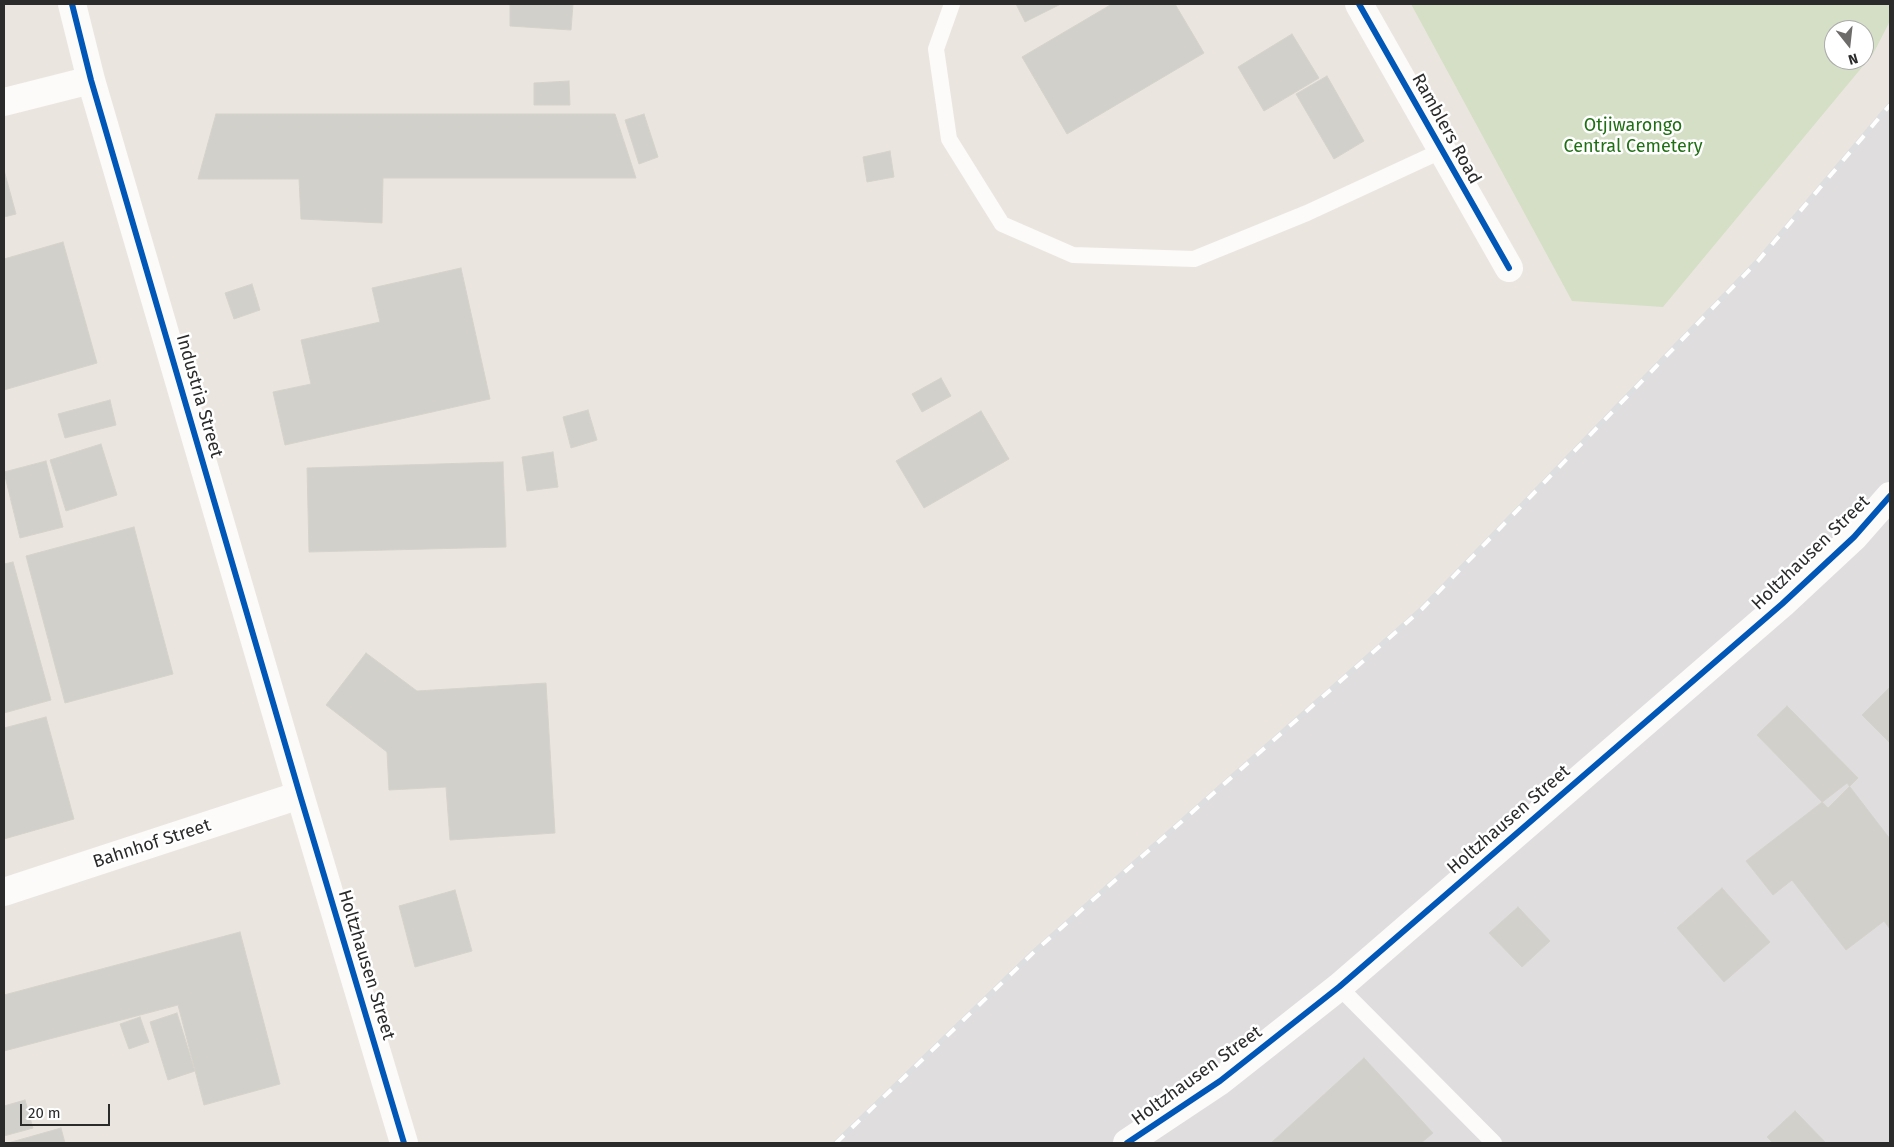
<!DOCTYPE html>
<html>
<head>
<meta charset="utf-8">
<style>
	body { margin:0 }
	#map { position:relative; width:1894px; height:1147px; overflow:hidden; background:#eae6df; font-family:"Fira Sans",sans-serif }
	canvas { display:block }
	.frame { position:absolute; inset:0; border:5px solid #2b2b2b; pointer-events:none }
	.north { position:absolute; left:1824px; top:20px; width:50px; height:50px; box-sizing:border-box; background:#fff; border:1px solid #aaa; border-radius:50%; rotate:164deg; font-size:14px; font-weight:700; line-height:20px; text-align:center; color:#2b2b2b }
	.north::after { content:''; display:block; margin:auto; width:18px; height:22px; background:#6e6c6a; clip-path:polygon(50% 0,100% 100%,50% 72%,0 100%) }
	.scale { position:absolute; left:20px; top:1104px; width:90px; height:22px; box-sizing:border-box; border:2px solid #2b2b2b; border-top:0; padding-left:6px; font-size:15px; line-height:18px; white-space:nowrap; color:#2b2b2b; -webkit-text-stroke:4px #fff; paint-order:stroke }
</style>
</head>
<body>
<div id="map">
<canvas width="1894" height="1147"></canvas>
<div class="frame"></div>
<div class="north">N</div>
<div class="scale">20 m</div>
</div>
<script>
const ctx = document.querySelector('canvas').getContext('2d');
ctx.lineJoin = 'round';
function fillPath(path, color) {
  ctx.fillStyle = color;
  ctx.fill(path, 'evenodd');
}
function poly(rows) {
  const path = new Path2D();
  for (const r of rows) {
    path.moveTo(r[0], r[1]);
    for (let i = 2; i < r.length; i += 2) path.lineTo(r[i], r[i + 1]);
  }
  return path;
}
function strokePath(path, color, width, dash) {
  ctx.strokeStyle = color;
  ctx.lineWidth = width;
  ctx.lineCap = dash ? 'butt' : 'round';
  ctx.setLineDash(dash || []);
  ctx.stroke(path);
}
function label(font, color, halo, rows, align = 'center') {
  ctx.font = font + ' "Fira Sans",sans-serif';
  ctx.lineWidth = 5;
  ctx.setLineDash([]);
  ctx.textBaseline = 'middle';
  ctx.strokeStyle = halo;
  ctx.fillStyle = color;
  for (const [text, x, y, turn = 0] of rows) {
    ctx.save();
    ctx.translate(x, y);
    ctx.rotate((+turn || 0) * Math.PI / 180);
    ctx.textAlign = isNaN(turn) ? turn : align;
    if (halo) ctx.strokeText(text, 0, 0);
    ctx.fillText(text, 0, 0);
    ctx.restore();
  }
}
const industrial = poly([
	[1890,105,1890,1143,835,1143,1034,952,1422,609,1758,261]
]);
const cemetery = poly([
	[1411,4,1890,4,1890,21,1873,54,1663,307,1572,301],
	[1834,30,1864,30,1864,60,1834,60]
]);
const building = poly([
	[510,4,573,4,571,30,510,26,510,4],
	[1016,4,1061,4,1025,22,1016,4],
	[1112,4,1175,4,1204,53,1067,134,1022,57,1112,4],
	[1292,34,1319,78,1264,111,1238,67,1292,34],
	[1327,76,1364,141,1334,159,1296,94,1327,76],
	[569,81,570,105,534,105,534,83,569,81],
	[216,114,615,114,636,178,383,178,382,223,301,219,299,179,198,179,216,114],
	[644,114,658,157,639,164,625,120,644,114],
	[890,151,894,177,867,182,863,157,890,151],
	[4,170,16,214,4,217,4,170],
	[63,242,97,363,4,390,4,259,63,242],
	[461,268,490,399,285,445,273,392,311,384,301,340,380,322,372,288,461,268],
	[252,284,260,310,234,319,225,293,252,284],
	[941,378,951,396,922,412,912,394,941,378],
	[110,400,116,425,65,438,58,414,110,400],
	[588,410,597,440,571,448,563,417,588,410],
	[981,411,1009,459,924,508,896,461,981,411],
	[101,444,117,495,66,511,50,460,101,444],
	[553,452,558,487,527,491,522,457,553,452],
	[46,461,63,527,20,538,4,472,46,461],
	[503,462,506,547,309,552,307,468,503,462],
	[134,527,173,674,65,703,26,556,134,527],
	[13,562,51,700,4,713,4,564,13,562],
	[366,653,417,691,546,683,555,833,450,840,446,787,389,790,387,752,326,705,366,653],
	[1890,687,1890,743,1862,715,1890,687],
	[1787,706,1858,778,1828,808,1757,735,1787,706],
	[46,717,74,819,4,839,4,728,46,717],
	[1847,783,1890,839,1890,929,1884,921,1846,950,1792,880,1773,895,1746,861,1847,783],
	[1722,888,1770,942,1724,982,1677,928,1722,888],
	[455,890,472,951,415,967,399,906,455,890],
	[1518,907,1550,941,1522,967,1489,933,1518,907],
	[240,932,280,1084,204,1105,178,1005,4,1051,4,995,240,932],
	[177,1013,195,1071,168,1080,150,1022,177,1013],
	[140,1017,149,1042,129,1049,120,1024,140,1017],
	[1364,1058,1433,1133,1421,1143,1271,1143,1364,1058],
	[25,1100,33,1128,4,1136,4,1106,25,1100],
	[1795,1111,1826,1143,1773,1143,1767,1137,1795,1111],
	[61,1128,65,1143,8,1143,61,1128]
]);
const service = poly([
	[952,4,936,49,949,139,1002,224,1073,255,1194,259,1307,213,1441,151],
	[1339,987,1494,1143]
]);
const minor = poly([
	[72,4,91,80,300,795,404,1143],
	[1359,4,1509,268],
	[4,102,91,80],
	[4,892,300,795],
	[1127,1143,1220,1081,1339,987,1782,604,1854,537,1890,496]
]);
const rail = poly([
	[836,1143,1034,952,1422,609,1758,261,1890,105]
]);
const cycleway = poly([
	[72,4,91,80,300,795,404,1143],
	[1359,4,1509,268],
	[1127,1143,1220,1081,1339,987,1782,604,1854,537,1890,496]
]);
const parkNames = [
	["Otjiwarongo",1633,126],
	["Central Cemetery",1633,147]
];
const streetNames = [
	["Ramblers Road",1446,129,61],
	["Industria Street",199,396,74],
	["Holtzhausen Street",1811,553,-44],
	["Holtzhausen Street",1509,820,-41],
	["Bahnhof Street",152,844,-18],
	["Holtzhausen Street",366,965,73],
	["Holtzhausen Street",1197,1076,-36]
];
fillPath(industrial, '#e0dddf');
fillPath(cemetery, '#d4dfc6');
fillPath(building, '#d2d0cb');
strokePath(building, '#d5d2cc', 1);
strokePath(service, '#fcfbfa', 16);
strokePath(minor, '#fcfbfa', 28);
strokePath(rail, '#dddedf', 5.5);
strokePath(rail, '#fff', 4, [11]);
strokePath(cycleway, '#0057b8', 6);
label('18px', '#1f6f13', '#fff', parkNames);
label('18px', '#2b2b2b', '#fff', streetNames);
</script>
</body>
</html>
